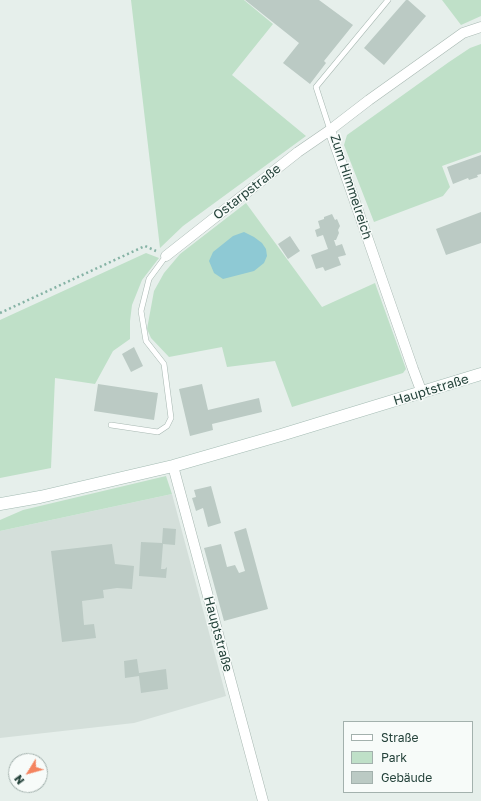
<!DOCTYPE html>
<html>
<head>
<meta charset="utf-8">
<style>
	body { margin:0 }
	#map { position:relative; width:481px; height:801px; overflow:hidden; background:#e6efeb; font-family:"Golos Text",sans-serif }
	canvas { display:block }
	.legend { position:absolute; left:343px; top:721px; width:130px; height:72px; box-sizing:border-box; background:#f7fbf9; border:1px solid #a3b1ad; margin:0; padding:5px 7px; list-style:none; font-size:12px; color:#24423a }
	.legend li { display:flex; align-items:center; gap:8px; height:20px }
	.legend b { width:20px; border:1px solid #a3b1ad }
	.north { position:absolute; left:8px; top:753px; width:40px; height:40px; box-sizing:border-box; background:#f7fbf9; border:1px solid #a3b1ad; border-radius:50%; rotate:233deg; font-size:11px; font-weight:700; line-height:16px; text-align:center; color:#24423a }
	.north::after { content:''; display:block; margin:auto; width:14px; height:18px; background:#f4845f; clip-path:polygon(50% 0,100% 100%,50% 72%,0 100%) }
</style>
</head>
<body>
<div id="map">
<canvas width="481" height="801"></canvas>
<ul class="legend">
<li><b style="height:5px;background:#fff"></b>Straße</li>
<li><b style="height:11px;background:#bfe0c8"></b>Park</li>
<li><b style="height:11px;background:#bbcac4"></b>Gebäude</li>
</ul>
<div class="north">N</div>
</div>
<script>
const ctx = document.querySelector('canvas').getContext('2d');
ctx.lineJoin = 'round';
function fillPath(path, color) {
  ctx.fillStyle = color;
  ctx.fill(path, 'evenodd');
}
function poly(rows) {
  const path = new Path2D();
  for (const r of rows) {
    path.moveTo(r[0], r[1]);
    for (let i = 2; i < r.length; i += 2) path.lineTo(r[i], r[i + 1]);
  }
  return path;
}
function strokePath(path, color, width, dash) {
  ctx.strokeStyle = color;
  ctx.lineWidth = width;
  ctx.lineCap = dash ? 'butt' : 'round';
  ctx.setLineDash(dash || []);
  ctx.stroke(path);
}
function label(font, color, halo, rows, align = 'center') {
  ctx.font = font + ' "Golos Text",sans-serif';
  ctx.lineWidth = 3;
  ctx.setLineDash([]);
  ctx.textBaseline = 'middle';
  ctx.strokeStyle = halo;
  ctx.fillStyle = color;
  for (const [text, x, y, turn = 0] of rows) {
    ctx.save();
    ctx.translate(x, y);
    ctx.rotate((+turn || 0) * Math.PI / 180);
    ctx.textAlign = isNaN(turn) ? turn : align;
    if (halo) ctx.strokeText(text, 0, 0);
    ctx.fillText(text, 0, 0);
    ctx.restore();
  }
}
const built = poly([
	[172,494,226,696,134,723,0,738,0,531]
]);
const green = poly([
	[131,0,244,0,273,24,232,75,306,136,183,226,160,248],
	[442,0,481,0,481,16,461,25],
	[481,44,481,152,442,166,450,187,443,196,374,222,344,145,347,135,449,62,470,48],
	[246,203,322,307,375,283,406,369,403,373,292,407,275,361,227,367,222,347,169,357,151,338,147,329,154,291,164,273,180,254],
	[146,253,159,258,142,280,132,305,130,321,130,339,113,351,95,384,55,378,51,468,0,478,0,320],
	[166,476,172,494,0,531,0,520,23,510]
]);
const water = poly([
	[244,232,254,237,262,243,266,249,267,256,264,263,254,271,223,279,214,273,209,261,213,252,233,236]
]);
const building = poly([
	[245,0,319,0,353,25,324,61,326,63,310,84,283,63,299,43],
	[406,0,408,0,426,16,384,65,364,48],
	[481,155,481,174,477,175,478,177,469,180,468,178,453,184,447,167],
	[481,212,481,243,446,255,436,229],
	[332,214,335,220,337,219,340,226,338,230,339,233,336,240,334,240,336,246,342,244,346,255,338,257,341,265,325,271,323,267,316,269,311,255,328,249,323,235,317,237,315,230,320,228,318,221,324,219,324,217],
	[290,236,300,251,288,259,278,244],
	[134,347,143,366,131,372,122,354],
	[98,384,158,393,154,420,94,411],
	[202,384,208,410,259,398,262,412,212,424,213,430,190,436,179,389],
	[211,486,221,523,208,527,203,508,196,511,192,498,196,497,194,490],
	[163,528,176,529,175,545,163,544,161,569,165,569,167,567,166,578,139,576,141,542,162,543],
	[246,528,268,609,224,621,204,548,221,544,227,567,235,565,239,573,245,571,234,532],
	[112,544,115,564,134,566,132,589,117,588,103,590,104,598,82,601,84,625,94,624,96,638,62,642,51,551],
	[137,659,139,673,166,669,168,689,141,693,139,676,125,678,124,661]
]);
const path = poly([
	[0,313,145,246,156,251]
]);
const lane = poly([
	[330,130,316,87,388,0],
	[111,425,158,432,167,426,171,418,164,364,146,341,141,311,149,279,166,256]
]);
const street = poly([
	[330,130,413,369,422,393],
	[166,256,298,152,330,130,369,100,463,33,481,27],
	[173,466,263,801]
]);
const secondary = poly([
	[0,504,40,497,173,466,281,435,481,374]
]);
const streetNames = [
	["Zum Himmelreich",351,187,72],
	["Ostarpstraße",247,192,-38],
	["Hauptstraße",431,390,-17],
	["Hauptstraße",218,634,75]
];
fillPath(built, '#d4dfda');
fillPath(green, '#bfe0c8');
fillPath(water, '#8ec9d4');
fillPath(building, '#bbcac4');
strokePath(lane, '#a8b8b2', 6);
strokePath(street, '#a8b8b2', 11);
strokePath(secondary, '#a4bbb3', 13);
strokePath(path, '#86b3a5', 2.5, [2, 3]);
strokePath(lane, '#fff', 5);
strokePath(street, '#fff', 10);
strokePath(secondary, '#fff', 12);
label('13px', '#24423a', '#f7fbf9', streetNames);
</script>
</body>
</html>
